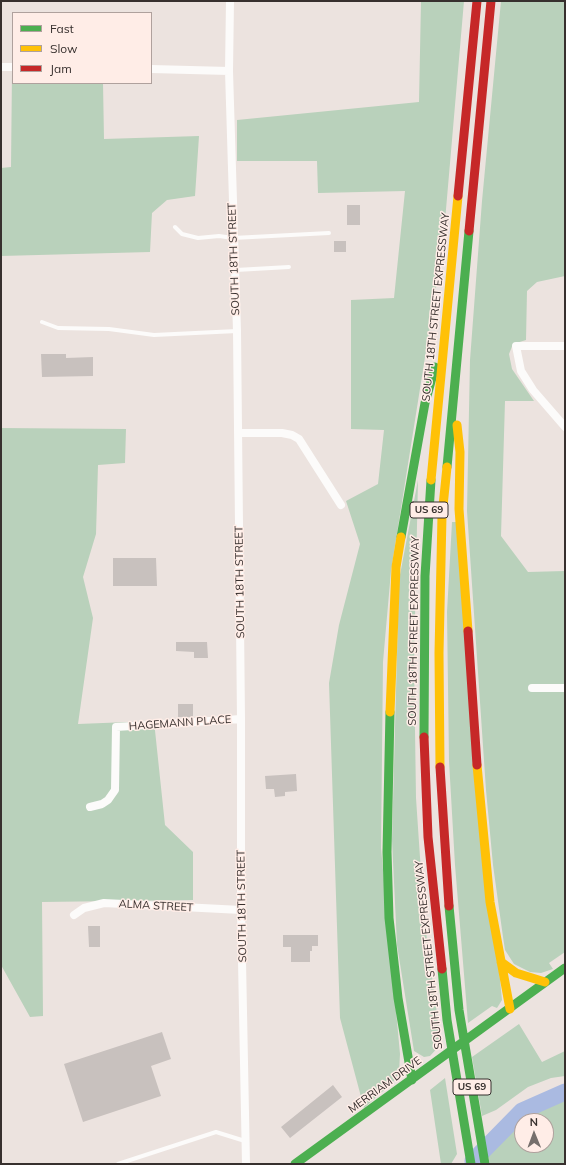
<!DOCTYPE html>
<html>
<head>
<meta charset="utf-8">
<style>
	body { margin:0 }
	#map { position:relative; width:566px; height:1165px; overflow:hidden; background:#ece3df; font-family:Mulish,sans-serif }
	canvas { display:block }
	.frame { position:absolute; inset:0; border:2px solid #37302e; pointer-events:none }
	.legend { position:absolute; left:12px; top:12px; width:140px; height:72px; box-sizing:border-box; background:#ffede7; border:1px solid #afa19d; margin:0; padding:5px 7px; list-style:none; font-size:12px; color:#37302e }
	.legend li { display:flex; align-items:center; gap:8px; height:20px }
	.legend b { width:20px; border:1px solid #afa19d }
	.north { position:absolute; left:514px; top:1113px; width:40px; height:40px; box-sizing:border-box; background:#ffede7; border:1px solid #afa19d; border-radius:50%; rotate:359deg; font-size:11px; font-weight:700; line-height:16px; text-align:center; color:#37302e }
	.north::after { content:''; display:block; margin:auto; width:14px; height:18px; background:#766f6c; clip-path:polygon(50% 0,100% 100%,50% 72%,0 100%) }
</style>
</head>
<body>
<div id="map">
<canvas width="566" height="1165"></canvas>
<div class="frame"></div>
<ul class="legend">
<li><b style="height:5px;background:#4caf50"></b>Fast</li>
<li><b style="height:5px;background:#ffc107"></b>Slow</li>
<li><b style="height:5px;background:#c62828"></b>Jam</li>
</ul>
<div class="north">N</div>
</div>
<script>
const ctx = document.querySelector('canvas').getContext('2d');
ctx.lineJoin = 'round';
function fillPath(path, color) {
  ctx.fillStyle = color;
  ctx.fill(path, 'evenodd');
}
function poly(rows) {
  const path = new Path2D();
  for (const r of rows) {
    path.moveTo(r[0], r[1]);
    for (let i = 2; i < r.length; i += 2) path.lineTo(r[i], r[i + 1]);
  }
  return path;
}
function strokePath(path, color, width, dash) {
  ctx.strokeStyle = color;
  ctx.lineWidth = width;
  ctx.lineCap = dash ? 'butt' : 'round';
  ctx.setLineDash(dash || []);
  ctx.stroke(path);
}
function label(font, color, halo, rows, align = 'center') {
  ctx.font = font + ' Mulish,sans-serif';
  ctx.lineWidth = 3;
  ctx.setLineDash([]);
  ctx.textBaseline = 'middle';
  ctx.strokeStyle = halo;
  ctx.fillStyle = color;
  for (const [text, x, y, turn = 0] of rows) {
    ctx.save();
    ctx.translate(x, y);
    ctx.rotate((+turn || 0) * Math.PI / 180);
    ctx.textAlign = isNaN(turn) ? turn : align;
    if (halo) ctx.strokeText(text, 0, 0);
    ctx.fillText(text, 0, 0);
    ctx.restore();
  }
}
const green = poly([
	[421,1,464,1,443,244,391,571,383,662,381,848,400,1054,399,1073,393,1082,364,1108,340,1018,329,683,339,625,360,544,346,501,378,484,384,430,351,429,351,300,394,298,405,191,318,193,317,161,237,161,237,120,419,102],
	[501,1,565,1,565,276,537,282,527,291,526,340,513,344,509,354,512,369,534,401,505,401,501,536,528,572,565,571,565,952,549,963,553,969,541,973,530,972,514,964,505,950,503,937,493,865,486,790,467,511,470,360,482,201],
	[12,71,13,83,103,83,104,139,199,136,195,196,167,200,152,213,150,252,1,256,1,168,11,167],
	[1,428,126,429,125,463,98,465,96,534,83,577,93,618,78,724,154,721,165,825,193,852,193,900,42,902,43,1016,30,1017,1,965],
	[418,480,414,662,416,798,424,917,441,1044,430,1056,424,1057,414,1051,397,945,392,840,399,580],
	[452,522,456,522,502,1000,497,1008,492,1006,468,1023,455,865,449,761,447,612],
	[519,1024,542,1062,565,1051,565,1076,551,1078,528,1087,496,1110,482,1116,472,1057],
	[445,1078,457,1154,451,1164,441,1164,430,1090],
	[565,1097,565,1164,490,1164,488,1156,517,1124,533,1111],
	[522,1121,546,1121,546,1145,522,1145]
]);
const river = poly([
	[473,1161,522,1111,565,1092]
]);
const building = poly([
	[347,205,360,205,360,225,347,225],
	[334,241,346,241,346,252,334,252],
	[41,354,66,354,66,358,93,357,93,376,42,377],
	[113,558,156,558,157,586,113,586],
	[176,642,207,642,208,658,194,658,194,652,176,651],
	[178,704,193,704,193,717,178,717],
	[296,774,297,791,285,792,285,796,275,797,274,789,266,789,265,776],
	[88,926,100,926,100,947,89,947],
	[283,935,318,935,318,946,312,946,312,951,310,951,310,962,291,962,291,947,283,947],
	[162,1032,171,1059,151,1066,161,1096,83,1122,64,1064],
	[333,1085,342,1097,290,1138,281,1127]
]);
const lane = poly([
	[175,227,182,234,198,238,219,236,233,238,329,233],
	[236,270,289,267],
	[42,322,58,328,109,329,154,335,237,331],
	[118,1164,216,1132,245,1141]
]);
const street = poly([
	[230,1,229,71,237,331,241,719,241,910,246,1164],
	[1,67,13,67],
	[151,69,229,71],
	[565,346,516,346,521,371,533,390,565,427],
	[238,433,282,433,292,435,299,439,341,505],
	[532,688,565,688],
	[90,807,102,804,108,800,115,790,116,727,241,719],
	[74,915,84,908,104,903,241,910]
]);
const fast = poly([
	[447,467,469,231],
	[401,537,425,403,435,367],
	[390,712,387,852,389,918,398,998,412,1080],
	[424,737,425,576,431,480],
	[449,906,459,1010,485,1164],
	[442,969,447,1020,471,1164],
	[295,1164,565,968]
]);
const slow = poly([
	[457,425,460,452,459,509,468,631],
	[431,480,458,196],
	[390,712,396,567,401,537],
	[477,765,490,902,510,1009],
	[440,767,439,653,442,516,447,467],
	[501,962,516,973,545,982]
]);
const jam = poly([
	[458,196,477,1],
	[469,231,491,1],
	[468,631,477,765],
	[424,737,428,837,442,969],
	[440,767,449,906]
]);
const shields = [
	[429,510,38],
	[472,1087,38]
];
const shieldNames = [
	["US 69",429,510],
	["US 69",472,1087]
];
const streetNames = [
	["SOUTH 18TH STREET",234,259,-92],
	["SOUTH 18TH STREET EXPRESSWAY",436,307,-84],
	["SOUTH 18TH STREET",240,582,-91],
	["SOUTH 18TH STREET EXPRESSWAY",414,631,-89],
	["HAGEMANN PLACE",180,723,-4],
	["ALMA STREET",156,906,3],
	["SOUTH 18TH STREET",242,906,-91],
	["SOUTH 18TH STREET EXPRESSWAY",429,955,-96],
	["MERRIAM DRIVE",385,1085,-36]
];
fillPath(green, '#b9d1bb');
strokePath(river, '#aabae1', 17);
fillPath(building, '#c8c1be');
strokePath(lane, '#fcfbfa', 4);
strokePath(street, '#fcfbfa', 8);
strokePath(fast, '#4caf50', 9);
strokePath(slow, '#ffc107', 9);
strokePath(jam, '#c62828', 9);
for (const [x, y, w] of shields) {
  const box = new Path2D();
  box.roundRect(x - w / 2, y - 8, w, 16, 3);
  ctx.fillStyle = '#ffede7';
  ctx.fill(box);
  strokePath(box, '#37302e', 1);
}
label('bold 10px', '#37302e', null, shieldNames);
label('11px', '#37302e', '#ffede7', streetNames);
</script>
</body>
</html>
